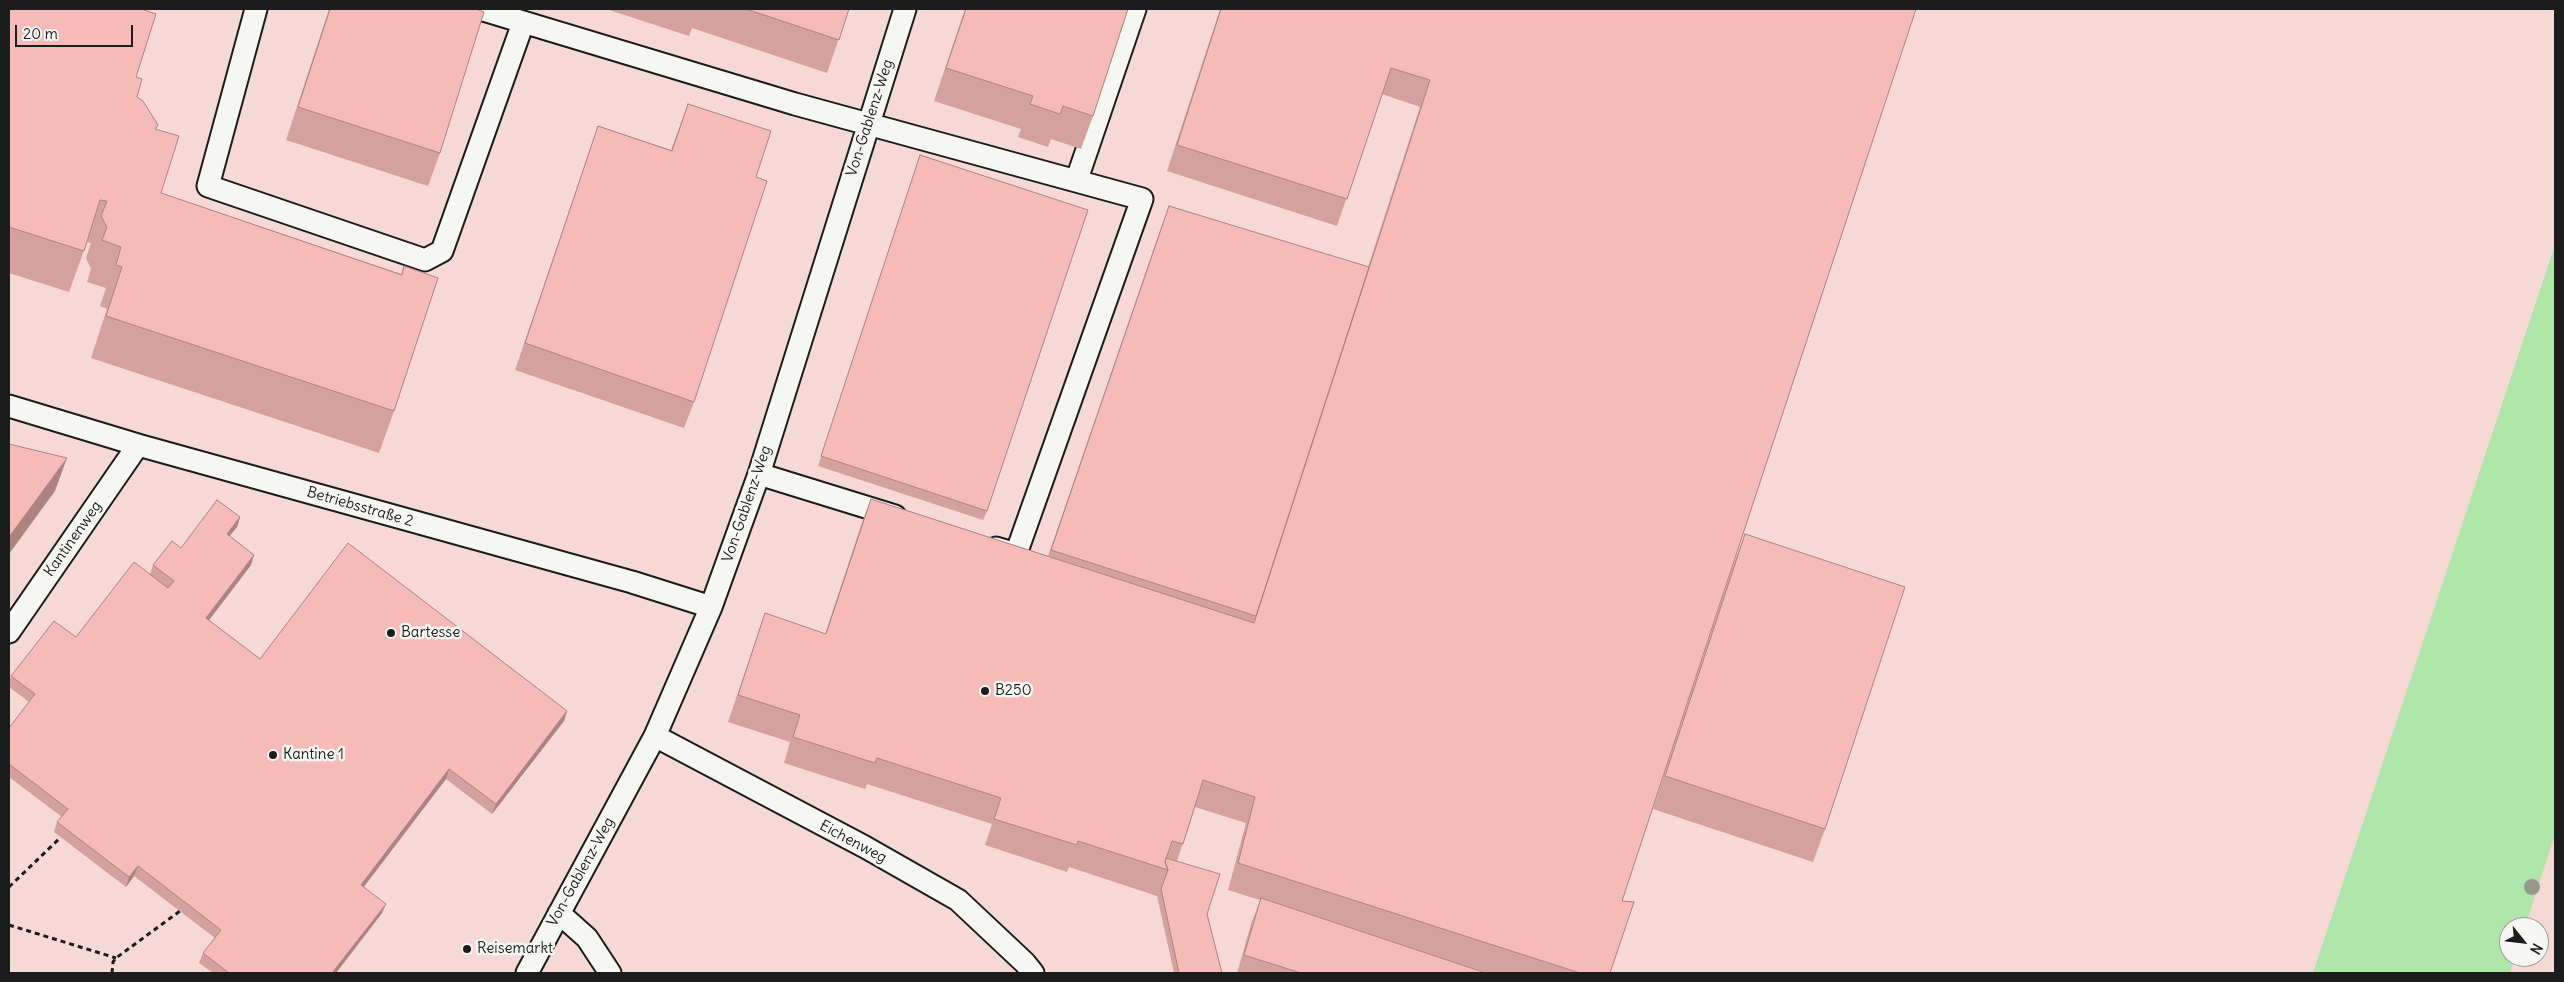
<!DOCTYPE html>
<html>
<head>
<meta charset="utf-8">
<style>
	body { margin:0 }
	#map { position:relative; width:2564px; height:982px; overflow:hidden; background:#f6e4e0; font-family:Delius,sans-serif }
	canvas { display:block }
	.frame { position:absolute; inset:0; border:10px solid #1c1c1c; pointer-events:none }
	.north { position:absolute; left:2499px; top:917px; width:50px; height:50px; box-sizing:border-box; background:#f6f6f2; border:1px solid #9f9f9c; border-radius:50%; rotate:119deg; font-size:14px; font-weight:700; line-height:20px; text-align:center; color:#1c1c1c }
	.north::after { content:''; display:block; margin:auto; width:18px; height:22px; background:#1c1c1c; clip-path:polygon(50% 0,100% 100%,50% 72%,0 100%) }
	.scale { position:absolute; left:15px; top:25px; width:118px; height:22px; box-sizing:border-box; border:2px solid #1c1c1c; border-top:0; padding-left:6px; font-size:15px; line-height:18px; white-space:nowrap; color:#1c1c1c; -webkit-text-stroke:4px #f6f6f2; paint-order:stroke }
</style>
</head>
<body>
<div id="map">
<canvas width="2564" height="982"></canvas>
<div class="frame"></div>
<div class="north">N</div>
<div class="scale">20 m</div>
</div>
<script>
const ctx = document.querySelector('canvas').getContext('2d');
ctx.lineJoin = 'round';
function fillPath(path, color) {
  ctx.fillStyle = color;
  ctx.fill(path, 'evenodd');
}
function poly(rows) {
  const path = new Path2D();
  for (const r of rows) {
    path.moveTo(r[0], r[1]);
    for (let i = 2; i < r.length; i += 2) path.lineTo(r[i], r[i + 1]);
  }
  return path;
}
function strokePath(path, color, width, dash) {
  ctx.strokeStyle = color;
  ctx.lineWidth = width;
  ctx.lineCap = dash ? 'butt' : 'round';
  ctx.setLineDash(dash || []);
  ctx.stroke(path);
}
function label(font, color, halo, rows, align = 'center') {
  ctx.font = font + ' Delius,sans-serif';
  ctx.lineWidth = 5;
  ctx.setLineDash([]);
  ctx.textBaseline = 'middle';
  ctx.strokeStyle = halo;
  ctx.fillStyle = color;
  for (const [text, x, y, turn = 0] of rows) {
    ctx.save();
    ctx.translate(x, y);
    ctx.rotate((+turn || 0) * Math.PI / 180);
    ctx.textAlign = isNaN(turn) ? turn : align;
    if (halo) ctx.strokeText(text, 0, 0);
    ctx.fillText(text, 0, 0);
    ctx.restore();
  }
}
const built = poly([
	[9,9,2555,9,2555,973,9,973],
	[2509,927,2539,927,2539,957,2509,957]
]);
const green = poly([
	[2555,245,2555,834,2525,927,2509,927,2509,957,2515,957,2510,973,2313,973]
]);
const path = poly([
	[9,887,61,837],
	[9,925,116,958],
	[112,973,113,962,116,958,180,911]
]);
const lane = poly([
	[256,9,208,186,425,260,442,251,523,23],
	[480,9,795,104,1142,199,1016,554,996,548],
	[1077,179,1135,9],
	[9,406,138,445,632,582,711,607],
	[759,474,895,516],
	[9,632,138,445],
	[655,736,865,847,958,900,1025,963,1033,973],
	[559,913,587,938,610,973],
	[527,973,655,736,711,607,759,474,905,9]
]);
const trees = [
	[2532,887]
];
const wall = poly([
	[9,9,136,77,137,97,158,125,156,129,161,193,401,274,404,266,394,411,379,453,91,358,107,309,100,306,106,288,87,282,91,269,86,258,91,243,87,242,69,292,9,273],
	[329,9,476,9,440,153,428,186,286,140],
	[606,9,849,9,827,73,692,28,689,36],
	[965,9,1128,9,1093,116,1081,149,1051,139,1048,147,1018,137,1021,129,934,101],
	[1220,9,1916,9,1622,901,1610,973,1488,973,1447,960,1486,973,1237,973,1251,924,1260,900,1228,890,1246,823,1195,807,1177,861,1207,914,1222,973,1174,973,1157,896,1069,867,1067,872,985,845,992,824,867,784,865,789,784,763,790,742,728,722,765,613,825,634,861,525,871,499,1048,556,1157,239,1169,206,1368,267,1420,107,1382,94,1337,226,1167,171],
	[688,104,756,177,694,402,684,428,515,370,598,126,671,150],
	[917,164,987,511,983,520,818,466],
	[240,517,237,527,229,536,251,565,209,620,260,659,567,711,564,721,492,814,446,779,364,887,382,913,336,973,213,973,199,963,203,953,215,938,134,876,126,887,54,832,57,822,62,817,9,777,9,728,29,702,9,687,9,683,11,676,76,637,150,574,153,565,181,548],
	[1745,534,1825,829,1813,862,1653,809,1733,566]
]);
const shadedWall = poly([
	[67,458,55,491,9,554,9,537],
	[240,517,237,527,223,544,227,534],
	[254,555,251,565,203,628,206,618],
	[567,711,564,721,492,814,496,804],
	[449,769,446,779,358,894,361,885],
	[138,866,134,876,126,887,129,877],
	[386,904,382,913,336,973,332,973]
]);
const building = poly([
	[9,9,141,9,156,14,136,77,142,79,137,97,143,101,158,125,155,129,179,136,161,193,402,275,404,266,438,278,394,411,106,316,122,267,116,265,121,247,102,240,107,227,101,216,107,201,100,200,84,251,9,227,9,9],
	[330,9,476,9,484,12,440,153,298,107,330,9],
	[746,9,849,9,839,40,746,9],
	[966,9,1128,9,1093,116,1063,106,1060,114,1030,104,1033,96,946,68,966,9],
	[1221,9,1916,9,1622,901,1634,902,1610,973,1580,973,1238,863,1255,797,1203,780,1183,844,1172,841,1165,862,1168,870,1078,841,1077,845,994,819,1001,798,877,758,875,763,793,737,800,715,738,695,765,613,826,634,871,499,1254,623,1430,80,1391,68,1347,199,1177,145,1221,9],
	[688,104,771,131,756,177,767,181,694,402,525,343,598,126,672,151,688,104],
	[920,155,1088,210,987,511,821,456,920,155],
	[1169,206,1369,267,1256,616,1051,550,1169,206],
	[9,444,67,458,9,537,9,444],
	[217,500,240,517,227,534,254,555,206,618,260,659,348,543,567,711,496,804,449,769,361,885,386,904,332,973,229,973,203,953,221,930,138,866,129,877,57,822,68,809,9,764,9,728,35,694,11,676,54,621,76,637,134,562,168,588,174,581,153,565,172,541,181,548,217,500],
	[1745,534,1905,587,1825,829,1665,776,1745,534],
	[1166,858,1220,874,1207,914,1222,973,1179,973,1161,889,1168,870,1165,862,1166,858],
	[1261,898,1486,973,1301,973,1244,955,1261,898]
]);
const markers = [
	[391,633,5,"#1c1c1c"],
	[985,691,5,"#1c1c1c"],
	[273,755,5,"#1c1c1c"],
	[467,949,5,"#1c1c1c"]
];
const streetNames = [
	["Von-Gablenz-Weg",870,118,-72],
	["Von-Gablenz-Weg",747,504,-71],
	["Betriebsstraße 2",360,507,16],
	["Kantinenweg",73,539,-55],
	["Eichenweg",853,842,28],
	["Von-Gablenz-Weg",581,872,-61]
];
const poiNames = [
	["Bartesse",401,633],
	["B250",995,691],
	["Kantine 1",283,755],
	["Reisemarkt",477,949]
];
fillPath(built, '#f6d8d4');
fillPath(green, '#afe6a9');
strokePath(lane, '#1c1c1c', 25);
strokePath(path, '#1c1c1c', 3, [5, 4]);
strokePath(lane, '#f6f6f2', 21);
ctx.fillStyle = '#96988b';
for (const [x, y] of trees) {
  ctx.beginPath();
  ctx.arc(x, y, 8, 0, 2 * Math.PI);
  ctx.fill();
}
fillPath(wall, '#d4a19d');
fillPath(shadedWall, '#ad8380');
fillPath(building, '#f7bbb7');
strokePath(building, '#ad8380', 1);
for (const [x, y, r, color] of markers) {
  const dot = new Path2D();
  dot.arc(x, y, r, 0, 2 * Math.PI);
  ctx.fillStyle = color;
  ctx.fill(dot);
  strokePath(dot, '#f6f6f2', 2);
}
label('15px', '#1c1c1c', '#f6f6f2', streetNames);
label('15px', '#1c1c1c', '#f6f6f2', poiNames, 'left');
</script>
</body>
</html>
